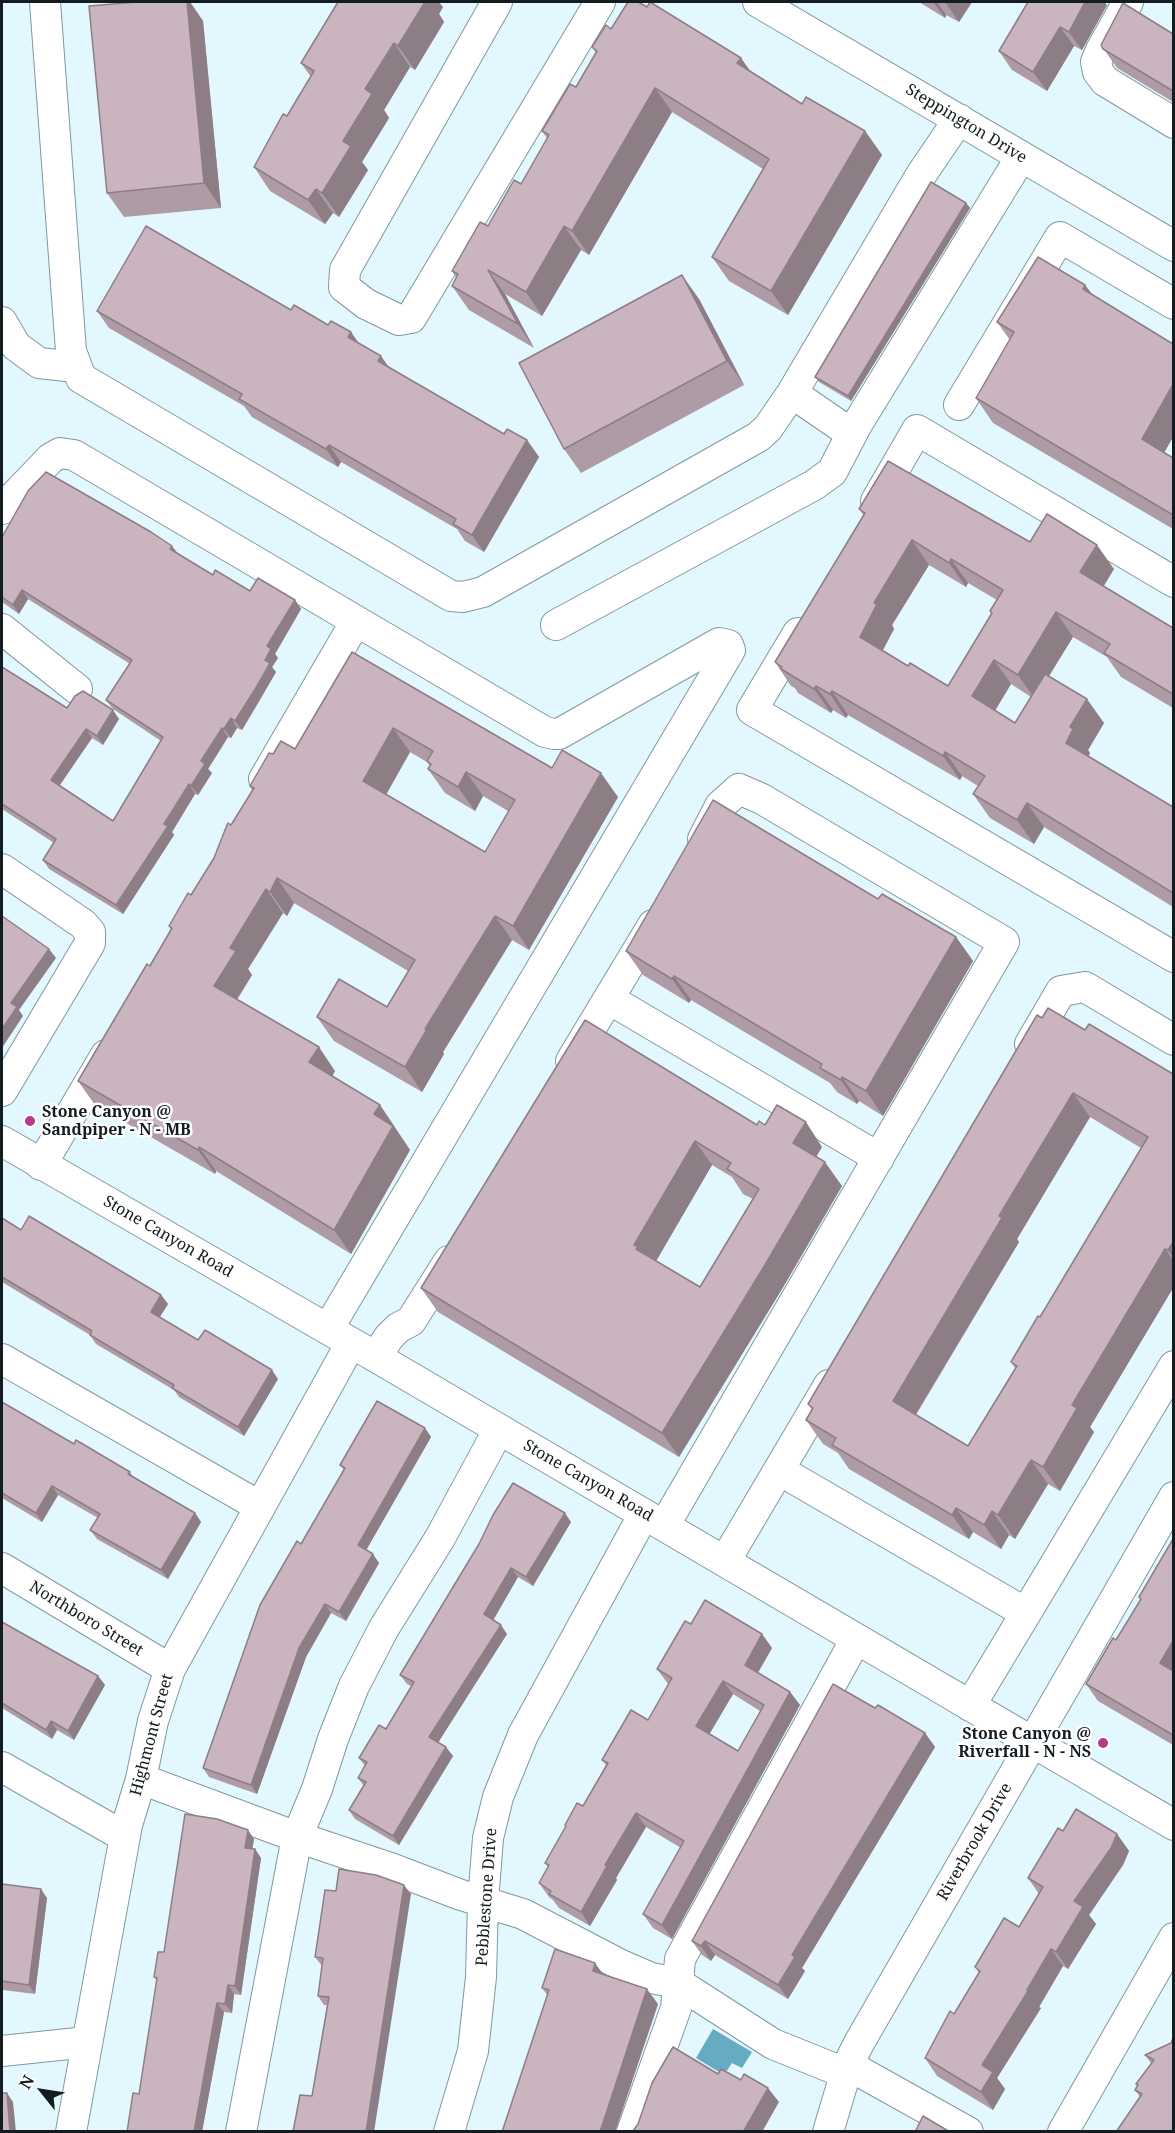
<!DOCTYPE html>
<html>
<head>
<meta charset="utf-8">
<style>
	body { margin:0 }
	#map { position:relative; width:1175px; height:2133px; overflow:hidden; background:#e2f7fe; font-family:"Noto Serif",serif }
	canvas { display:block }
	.frame { position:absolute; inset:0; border:3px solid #131c20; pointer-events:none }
	.north { position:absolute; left:12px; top:2061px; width:60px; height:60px; -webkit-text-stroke:4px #fff; paint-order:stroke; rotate:300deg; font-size:16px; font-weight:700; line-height:24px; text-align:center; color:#131c20 }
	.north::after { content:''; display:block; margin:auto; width:21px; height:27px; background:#131c20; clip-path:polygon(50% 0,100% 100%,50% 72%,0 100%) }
</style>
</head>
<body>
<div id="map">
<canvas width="1175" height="2133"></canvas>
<div class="frame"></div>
<div class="north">N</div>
</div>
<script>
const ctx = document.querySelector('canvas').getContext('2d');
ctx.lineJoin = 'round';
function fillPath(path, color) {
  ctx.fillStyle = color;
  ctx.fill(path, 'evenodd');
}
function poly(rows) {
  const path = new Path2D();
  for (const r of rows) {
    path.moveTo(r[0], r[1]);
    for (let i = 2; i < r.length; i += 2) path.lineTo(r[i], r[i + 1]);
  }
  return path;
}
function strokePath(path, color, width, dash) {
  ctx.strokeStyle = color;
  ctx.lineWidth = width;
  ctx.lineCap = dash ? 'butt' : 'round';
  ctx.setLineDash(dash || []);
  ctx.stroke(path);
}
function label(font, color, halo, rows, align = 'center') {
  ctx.font = font + ' "Noto Serif",serif';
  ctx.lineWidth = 5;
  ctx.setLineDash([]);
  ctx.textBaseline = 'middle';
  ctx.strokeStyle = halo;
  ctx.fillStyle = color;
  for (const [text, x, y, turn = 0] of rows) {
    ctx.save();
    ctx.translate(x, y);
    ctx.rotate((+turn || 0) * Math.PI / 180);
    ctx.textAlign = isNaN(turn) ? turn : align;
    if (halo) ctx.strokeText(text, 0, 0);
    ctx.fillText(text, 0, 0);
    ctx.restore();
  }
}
const water = poly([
	[713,2029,752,2052,742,2068,732,2063,724,2075,696,2058]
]);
const minor = poly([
	[45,2,71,351,81,378,451,596,463,597,483,592,758,437,768,428,792,393,921,175,959,119],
	[497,2,345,270,344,287,366,304,399,320,411,318,600,2],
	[758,2,1174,246],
	[1128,2,1101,50,1096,62,1098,72,1105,81,1174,123],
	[2,322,16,346,39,363,76,367],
	[792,393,843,428,856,426],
	[959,405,1060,237,1174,304],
	[876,501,917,430,1174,582],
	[2,509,51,458,60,453,74,455,545,732,554,734,559,734,719,643,728,645,730,650,328,1329],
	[556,625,814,485,832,472,856,426,1021,157],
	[2,629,77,689],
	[798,633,752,710,1174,957],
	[264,779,356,621],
	[2,869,83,924,90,932,90,943,2,1091],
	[609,999,879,1158],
	[1030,1044,1061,991,1085,987,1174,1040],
	[571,1061,653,925],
	[2,1141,376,1357,1174,1825],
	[41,1165,106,1055],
	[376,1357,389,1337,398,1328,411,1321,449,1261],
	[2,1359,259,1506],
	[779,1470,1026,1613,970,1706],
	[664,1526,1004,942,762,799,739,789,720,806,703,839],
	[725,1561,829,1385],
	[2,1568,170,1669],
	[1026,1613,1174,1366],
	[2,1767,125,1837],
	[141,1779,297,1837,393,1869,461,1895,523,1914,621,1965,651,1978,678,1983,773,2044,845,2073],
	[2,2051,87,2042],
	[848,2065,968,2132],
	[71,2132,127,1825,141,1779,153,1721,170,1669,351,1343],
	[241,2132,297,1837,317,1789,333,1739,354,1686,384,1628,440,1538,499,1429],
	[449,2132,473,2051,481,1977,483,1902,488,1838,498,1797,523,1735,644,1514],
	[632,2132,676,2008,680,1959,856,1639],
	[828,2132,848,2065,859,2043,1174,1497],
	[1063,2132,1174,1938]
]);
const wall = poly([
	[137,2,190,2,203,21,221,208,124,217,107,193],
	[919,2,972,2,959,22,946,15,945,18],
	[1028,2,1104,2,1107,5,1082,50,1074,46,1047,91,1012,70,999,51],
	[443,7,439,14,444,22,415,70,410,67,384,110,389,118,362,162,368,170,339,217,333,213,325,224,270,191,254,167,287,116,311,77,301,63],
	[647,7,741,58,750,72,802,104,865,131,882,155,788,315,729,281,712,257,763,169,672,112,589,255,581,250,542,316,505,294,534,348,469,310,452,286,456,277,452,271,521,184,547,138,542,131,576,87,596,53,592,47,611,29],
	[1173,34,1173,102,1117,68,1101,45],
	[966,203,970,208,851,401,819,382,815,377],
	[1085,285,1093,295,1173,344,1173,437,1164,453,1173,458,1173,529,993,423,976,398,1010,340,997,322],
	[699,299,744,385,581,473,564,449],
	[291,310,358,342,389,367,504,434,527,440,539,457,484,552,465,541,457,529,341,462,338,467,252,417,244,406,109,328,97,311],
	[859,509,1030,542,1114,569,1104,586,1173,628,1173,708,1121,677,1107,657,1073,637,1048,676,1104,723,1088,750,1090,753,1089,756,1173,807,1173,907,1044,827,1034,844,990,818,973,794,978,786,962,776,960,780,848,715,846,718,833,710,831,713,798,693,795,688,791,686,775,662,864,516],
	[929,565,966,587,968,583,997,600,990,611,991,614,948,686,908,666,883,650,894,629,892,625],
	[1011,684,1031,697,1015,723,995,711],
	[2,537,178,553,213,575,250,591,295,600,301,609,275,654,278,658,272,667,276,672,260,700,242,730,237,728,231,738,228,737,208,769,212,773,198,795,195,794,172,832,174,835,123,914,49,869,43,860,54,843,2,809,2,667,67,708,119,719,103,745,92,738,60,785,113,821,161,741,113,709,106,700,130,664,28,599,19,614,2,602],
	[352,652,552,768,618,797,529,950,512,940,443,1052,444,1054,422,1092,334,1041,317,1017,387,1007,408,971,294,903,287,916,283,913,248,969,252,975,237,1000,335,1071,332,1076,380,1105,410,1150,351,1254,216,1171,215,1174,95,1105,78,1081,171,930,169,926,191,895,214,858,231,825,253,790,250,786,273,754,295,749],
	[410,752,427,762,430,766,428,769,445,793,475,811,483,796,508,811,485,852,386,795],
	[878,899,956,937,973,961,883,1116,859,1101,857,1104,837,1092,830,1083,691,1000,689,1003,643,975,626,951],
	[1042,1018,1085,1030,1173,1074,1173,1288,1090,1427,1094,1432,1060,1491,1048,1484,1015,1539,1009,1535,1001,1549,973,1532,969,1539,849,1469,838,1453,823,1444,806,1420,812,1410,808,1404],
	[1090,1117,1141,1148,1040,1317,1011,1362,1015,1368,968,1446,916,1415,1019,1242,1017,1239],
	[585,1020,757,1125,765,1125,822,1147,816,1157,842,1186,782,1289,679,1457,438,1312,421,1288],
	[712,1165,732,1177,743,1194,753,1199,700,1287,656,1261],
	[2,1218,21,1230,161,1295,168,1304,160,1317,198,1340,278,1379,244,1436,179,1397,174,1390,96,1344,90,1335,2,1282],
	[2,1402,74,1444,130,1472,134,1478,195,1513,201,1522,168,1579,97,1539,90,1530,98,1518,58,1495,42,1522,2,1498],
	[425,1428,431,1437,366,1550,379,1563,346,1621,331,1613,306,1657,257,1794,209,1777,203,1768,301,1544,344,1470,340,1465],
	[571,1522,533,1586,518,1577,493,1620,507,1634,438,1742,453,1756,399,1845,355,1819,349,1810,364,1786,358,1778,365,1766,359,1758,386,1729,411,1686,407,1684,400,1675,479,1544],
	[1173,1539,1173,1745,1098,1701,1086,1684,1116,1640,1141,1599,1139,1597],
	[2,1622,98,1676,105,1685,74,1740,57,1730,52,1739,2,1708],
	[691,1624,762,1634,772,1648,758,1673,790,1692,800,1705,672,1939,653,1928,643,1914,681,1848,646,1827,616,1878,617,1880,590,1926,559,1908,553,1900,549,1897,539,1883,548,1867,545,1863,566,1827,565,1825,583,1806,606,1765,602,1760,648,1720,668,1684,657,1669],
	[733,1694,760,1711,738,1751,709,1734],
	[875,1708,925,1733,935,1747,802,1968,805,1971,788,1999,715,1955,711,1961,702,1955,692,1941],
	[1063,1831,1117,1834,1129,1851,1123,1865,1089,1915,1096,1924,1068,1969,1063,1966,1039,2007,1041,2008,997,2078,1005,2089,993,2110,937,2076,925,2058,954,2014,979,1973,975,1967,1019,1927,1039,1894,1028,1878],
	[254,1839,252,1849,255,1849,261,1858,241,1995,234,1994,232,2013,224,2012,202,2132,127,2132,139,2094,157,1981,154,1977,164,1952],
	[2,1884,47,1898,35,1994,3,1990,2,2005],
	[336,1891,411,1894,312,2096,327,2005,324,2005,318,1996,322,1966,315,1957],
	[603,1974,658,2004,615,2132,502,2132,548,1996,542,1988],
	[1171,2043,1140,2097,1135,2090,1138,2086,1136,2084,1151,2063,1145,2055]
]);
const shadedWall = poly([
	[187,2,190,2,203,21,221,208,204,183],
	[425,2,439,2,443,7,439,14,444,22,415,70,398,46],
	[933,2,937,2,946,15,945,18],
	[945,2,972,2,959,22],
	[1085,2,1104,2,1107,5,1082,50,1069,32],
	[1060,27,1074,46,1047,91,1033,72],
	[394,43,410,67,384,110,389,118,362,162,368,170,339,217,322,193,365,89],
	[741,58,758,82,737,63],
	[655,88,672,112,589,255,572,231],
	[865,131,882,155,788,315,771,291],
	[316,189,333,213,325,224,308,200],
	[966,203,970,208,851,401,848,396],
	[564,226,581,250,542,316,526,292],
	[488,270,505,294,534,348,518,324],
	[682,275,699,299,744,385,727,361],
	[1085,285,1102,309,1083,289],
	[351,332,363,349,348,337],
	[381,356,393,373,378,361],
	[1172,386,1173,388,1173,437,1158,463,1142,439],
	[527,440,539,457,484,552,472,535],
	[329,445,341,462,338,467,326,449],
	[912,540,929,565,892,625,894,629,877,661,860,637,874,603],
	[1097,545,1114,569,1097,596,1080,572],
	[172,546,179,555,170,549],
	[951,559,968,583,966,587,949,563],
	[22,590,28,599,19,614,13,605],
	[295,600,301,609,275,654,278,658,272,667,276,672,242,730,235,721,265,660,267,646],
	[1056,612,1073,637,1035,699,1018,675],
	[994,660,1011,684,989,720,972,696],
	[816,686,833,710,831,713,814,689],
	[832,691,848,715,846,718,830,694],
	[1087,699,1104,723,1088,750,1090,753,1082,767,1066,743,1070,727],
	[113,710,119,719,103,745,97,736],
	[231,718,237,728,231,738,224,729],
	[222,728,228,737,208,769,212,773,198,795,191,786,201,761],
	[393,728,410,752,380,805,363,781],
	[86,729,92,738,57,789,51,780],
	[945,752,962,776,960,780,943,756],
	[466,772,483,796,475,811,458,787],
	[601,773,618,797,529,950,513,926],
	[189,784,195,794,172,832,174,835,123,914,116,905],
	[1027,803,1044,827,1034,844,1017,820],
	[277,878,294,903,287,916,270,892],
	[266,889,283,913,248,969,252,975,230,1010,214,986,230,948],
	[495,916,512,940,443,1052,444,1054,422,1092,405,1067,425,1029],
	[956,937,973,961,883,1116,866,1091],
	[49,949,56,958,19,1010,23,1016,2,1048,2,1029,11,1003],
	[674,976,691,1000,689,1003,672,979],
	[319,1047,335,1071,326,1087,309,1062],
	[842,1077,859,1101,857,1104,841,1080],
	[1073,1093,1090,1117,1017,1239,1019,1242,909,1425,893,1401,999,1216],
	[380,1105,410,1150,351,1254,334,1230,374,1114],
	[806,1122,822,1147,810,1167,793,1143],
	[695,1141,712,1165,652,1268,653,1274,634,1245],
	[199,1147,216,1171,215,1174,198,1150],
	[825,1162,842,1186,782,1289,679,1457,662,1433],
	[1173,1242,1173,1257,1168,1250],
	[1165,1249,1173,1260,1173,1288,1090,1427,1094,1432,1060,1491,1043,1467,1072,1405],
	[161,1295,168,1304,157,1321,151,1312],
	[272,1370,278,1379,244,1436,238,1427],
	[425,1428,431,1437,364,1554,358,1545],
	[1031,1460,1048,1484,1015,1539,998,1515],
	[52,1486,58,1495,42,1522,36,1513],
	[956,1508,973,1532,969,1539,952,1515],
	[992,1511,1009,1535,1001,1549,984,1525],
	[195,1513,201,1522,168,1579,161,1570],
	[565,1513,571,1522,533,1586,526,1577],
	[373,1554,379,1563,346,1621,339,1612],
	[511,1568,518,1577,491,1624,484,1614],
	[325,1604,331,1613,306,1657,257,1794,251,1785,299,1648],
	[501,1625,507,1634,436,1746,429,1737],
	[762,1634,772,1648,754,1679,745,1665],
	[1173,1641,1173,1677,1160,1663],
	[98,1676,105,1685,74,1740,68,1731],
	[723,1681,733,1694,706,1740,696,1726],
	[790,1692,800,1705,672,1939,662,1925],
	[51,1721,57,1730,52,1739,46,1730],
	[925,1733,935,1747,802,1968,805,1971,788,1999,778,1985,792,1955],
	[446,1747,453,1756,399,1845,393,1836],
	[636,1813,646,1827,616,1878,617,1880,590,1926,581,1912,605,1865],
	[248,1830,254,1839,251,1857,245,1848],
	[1117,1834,1129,1851,1123,1865,1089,1915,1096,1924,1068,1969,1056,1952,1074,1901],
	[255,1849,261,1858,241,1995,235,1986],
	[404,1885,411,1894,374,2132,366,2132],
	[41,1889,47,1898,35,1994,29,1985],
	[705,1941,715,1955,711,1961,701,1946],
	[1051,1949,1063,1966,1039,2007,1041,2008,997,2078,1005,2089,993,2110,981,2092,982,2065],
	[595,1963,606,1978,593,1971],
	[228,1985,234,1994,232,2013,225,2004],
	[2,1987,3,1990,2,2005],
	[647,1989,658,2004,615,2132,600,2132],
	[217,2003,224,2012,202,2132,194,2132],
	[768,2088,779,2102,762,2132,743,2132],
	[7,2093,13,2102,16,2132,10,2132]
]);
const building = poly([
	[137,2,187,2,204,183,107,193,89,6,137,2],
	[338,2,425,2,398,46,394,43,365,89,372,94,343,141,351,146,322,193,316,189,308,200,254,167,283,114,287,116,314,71,301,63,338,2],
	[628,2,638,2,647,7,650,2,741,58,737,63,802,104,806,97,865,131,771,291,712,257,769,159,655,88,572,231,564,226,526,292,488,270,518,324,452,286,458,274,452,271,480,222,488,226,514,180,521,184,549,135,542,131,570,84,576,87,597,51,592,47,606,25,611,29,628,2],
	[1028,2,1085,2,1069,32,1060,27,1033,72,999,51,1028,2],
	[1123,3,1173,34,1173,91,1103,49,1101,45,1123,3],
	[931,182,966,203,848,396,815,377,931,182],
	[146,226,291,310,294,305,328,325,331,321,351,332,348,337,381,356,378,361,504,434,507,429,527,440,472,535,453,524,456,519,329,445,326,449,239,399,242,394,97,311,146,226],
	[1038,257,1085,285,1083,289,1173,344,1173,386,1172,386,1142,439,1173,458,1173,515,976,398,1014,332,997,322,1038,257],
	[682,275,727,361,564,449,519,363,682,275],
	[888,461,1030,542,1047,514,1097,545,1080,572,1173,628,1173,694,1104,653,1110,644,1056,612,1018,675,994,660,972,696,1015,723,1045,674,1087,699,1070,727,1073,729,1066,743,1173,807,1173,893,1027,803,1017,820,973,794,985,776,945,752,943,756,832,691,830,694,816,686,814,689,781,669,782,667,775,662,865,513,859,509,888,461],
	[912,540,949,563,951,559,1003,590,990,611,992,613,948,686,910,663,908,666,860,637,877,604,874,603,912,540],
	[46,472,151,532,172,546,170,549,213,575,215,570,250,591,258,578,295,600,267,646,271,649,265,660,270,663,254,691,235,721,231,718,224,729,222,728,201,761,205,764,191,786,189,784,164,824,168,826,116,905,43,860,56,839,2,804,2,667,67,708,75,696,83,691,113,710,97,736,86,729,51,780,113,821,163,737,106,700,132,660,22,590,13,605,2,597,2,537,28,491,46,472],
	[352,652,552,768,562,750,601,773,513,926,495,916,425,1029,427,1029,405,1067,317,1017,339,979,387,1007,415,960,277,878,270,892,266,889,230,948,236,951,214,986,319,1047,309,1062,380,1105,374,1114,393,1126,334,1230,199,1147,198,1150,78,1081,147,964,150,966,172,928,169,926,188,893,191,895,214,858,227,825,228,823,231,825,254,788,250,786,269,753,273,754,281,741,295,749,352,652],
	[393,728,433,751,427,761,431,764,428,769,458,787,466,772,515,800,485,852,363,781,393,728],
	[713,800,878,899,882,894,956,937,866,1091,842,1077,841,1080,820,1068,822,1064,674,976,672,979,626,951,713,800],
	[2,916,49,949,11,1003,17,1007,2,1029,2,916],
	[1048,1008,1085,1030,1089,1024,1173,1074,1173,1242,1168,1250,1165,1249,1072,1405,1077,1408,1043,1467,1031,1460,998,1515,992,1511,984,1525,956,1508,952,1515,832,1445,836,1438,806,1420,813,1408,808,1404,1037,1015,1042,1018,1048,1008],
	[1073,1093,1148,1137,1040,1317,1038,1316,1011,1362,1017,1366,968,1446,893,1401,1002,1218,999,1216,1073,1093],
	[585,1020,757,1125,759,1121,765,1125,777,1105,806,1122,793,1143,825,1162,765,1265,662,1433,421,1288,585,1020],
	[695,1141,731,1163,727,1169,759,1189,700,1287,636,1249,638,1247,634,1245,695,1141],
	[29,1216,161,1295,151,1312,198,1340,205,1330,272,1370,238,1427,172,1388,174,1385,90,1335,92,1331,2,1277,2,1218,21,1230,29,1216],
	[377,1401,425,1428,358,1545,373,1554,339,1612,325,1604,299,1648,251,1785,203,1768,260,1605,297,1541,301,1544,345,1468,340,1465,377,1401],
	[2,1402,74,1444,76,1440,130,1472,128,1474,195,1513,161,1570,90,1530,100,1514,52,1486,36,1513,2,1493,2,1402],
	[513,1483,565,1513,526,1577,511,1568,484,1614,501,1625,429,1737,446,1747,393,1836,349,1810,366,1782,358,1778,367,1762,359,1758,379,1725,386,1729,414,1682,400,1675,479,1544,493,1515,513,1483],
	[1173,1539,1173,1641,1160,1663,1173,1671,1173,1735,1086,1684,1113,1638,1116,1640,1141,1599,1139,1597,1173,1539],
	[705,1600,762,1634,745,1665,790,1692,662,1925,643,1914,684,1841,636,1813,605,1865,607,1866,581,1912,549,1894,551,1891,539,1883,549,1865,545,1863,566,1826,565,1825,577,1803,583,1806,608,1763,602,1760,631,1710,648,1720,672,1678,657,1669,685,1621,691,1624,705,1600],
	[723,1681,764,1705,738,1751,696,1726,723,1681],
	[2,1622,98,1676,68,1731,51,1721,46,1730,2,1703,2,1622],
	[833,1684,875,1708,878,1705,925,1733,792,1955,795,1957,778,1985,705,1941,701,1946,692,1941,833,1684],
	[1076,1809,1117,1834,1111,1848,1074,1901,1083,1907,1056,1952,1051,1949,1027,1990,1028,1991,982,2065,993,2072,981,2092,925,2058,950,2011,954,2014,980,1971,975,1967,1004,1918,1019,1927,1043,1887,1028,1878,1058,1828,1063,1831,1076,1809],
	[185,1814,217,1819,248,1830,245,1848,255,1849,235,1986,228,1985,225,2004,217,2003,194,2132,127,2132,133,2093,139,2094,157,1978,154,1977,158,1952,164,1952,185,1814],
	[339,1869,376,1875,404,1885,366,2132,293,2132,300,2095,312,2096,329,1997,318,1996,323,1958,315,1957,325,1890,336,1891,339,1869],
	[2,1884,41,1889,29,1985,2,1981,2,1884],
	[555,1949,595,1963,593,1971,647,1989,600,2132,502,2132,549,1990,542,1988,555,1949],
	[1173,2038,1173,2132,1116,2132,1142,2094,1135,2090,1138,2085,1136,2084,1154,2060,1145,2055,1171,2043,1173,2038],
	[673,2047,718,2074,721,2069,741,2080,744,2074,768,2088,743,2132,631,2132,633,2131,638,2124,652,2083,673,2047],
	[2,2093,7,2093,10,2132,2,2132,2,2093],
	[923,2116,950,2132,915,2132,923,2116]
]);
const markers = [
	[30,1121,6,"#b43b8e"],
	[1103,1743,6,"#b43b8e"]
];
const streetNames = [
	["Steppington Drive",966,124,31],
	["Stone Canyon Road",168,1237,30],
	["Stone Canyon Road",588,1481,30],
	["Northboro Street",86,1619,31],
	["Highmont Street",152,1735,-75],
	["Riverbrook Drive",975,1842,-60],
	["Pebblestone Drive",487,1897,-86]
];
const poiNames = [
	["Stone Canyon @",42,1112],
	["Sandpiper - N - MB",42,1130],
	["Stone Canyon @",1091,1734,"right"],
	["Riverfall - N - NS",1091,1752,"right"]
];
fillPath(water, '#65acc3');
strokePath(minor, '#8098a1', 32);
strokePath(minor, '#fff', 30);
fillPath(wall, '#ae9ba5');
fillPath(shadedWall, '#8d7e86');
fillPath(building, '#cab4c0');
strokePath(building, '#8d7e86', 1.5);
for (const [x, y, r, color] of markers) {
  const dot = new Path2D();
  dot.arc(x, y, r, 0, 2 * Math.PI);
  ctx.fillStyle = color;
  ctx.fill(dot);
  strokePath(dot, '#fff', 2);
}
label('16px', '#131c20', '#fff', streetNames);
label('bold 16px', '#131c20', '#fff', poiNames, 'left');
</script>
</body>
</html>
